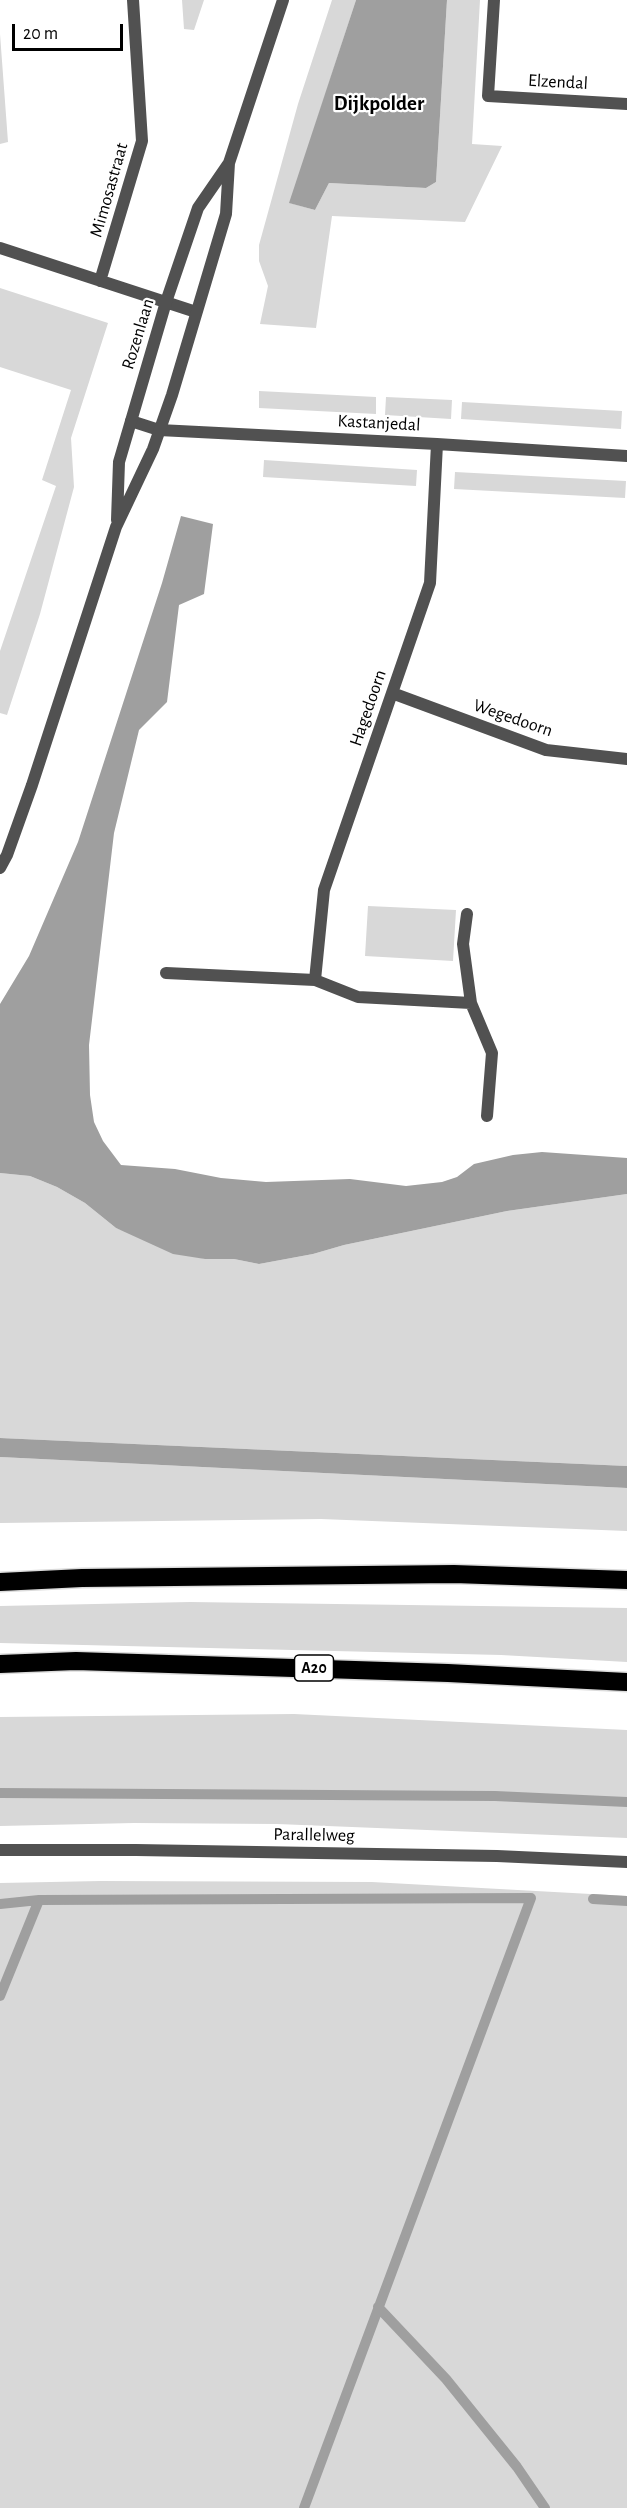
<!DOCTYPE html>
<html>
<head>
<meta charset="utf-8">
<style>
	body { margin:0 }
	#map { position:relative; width:627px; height:2508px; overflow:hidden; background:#fff; font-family:"Alegreya Sans",sans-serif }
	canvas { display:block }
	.scale { position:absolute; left:12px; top:24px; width:111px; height:27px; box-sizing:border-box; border:3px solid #000; border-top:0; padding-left:8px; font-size:18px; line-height:21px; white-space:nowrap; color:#000; -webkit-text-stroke:4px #fff; paint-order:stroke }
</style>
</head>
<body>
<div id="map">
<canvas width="627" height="2508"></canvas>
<div class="scale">20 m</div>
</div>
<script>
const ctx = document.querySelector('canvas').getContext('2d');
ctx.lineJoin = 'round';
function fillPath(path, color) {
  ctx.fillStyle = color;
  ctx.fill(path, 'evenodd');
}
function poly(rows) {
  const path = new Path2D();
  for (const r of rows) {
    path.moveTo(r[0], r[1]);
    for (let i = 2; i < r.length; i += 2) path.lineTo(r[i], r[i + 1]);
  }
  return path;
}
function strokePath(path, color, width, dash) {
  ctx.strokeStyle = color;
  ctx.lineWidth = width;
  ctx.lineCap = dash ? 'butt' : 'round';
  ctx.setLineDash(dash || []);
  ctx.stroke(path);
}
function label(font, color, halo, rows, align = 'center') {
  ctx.font = font + ' "Alegreya Sans",sans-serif';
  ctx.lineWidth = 4.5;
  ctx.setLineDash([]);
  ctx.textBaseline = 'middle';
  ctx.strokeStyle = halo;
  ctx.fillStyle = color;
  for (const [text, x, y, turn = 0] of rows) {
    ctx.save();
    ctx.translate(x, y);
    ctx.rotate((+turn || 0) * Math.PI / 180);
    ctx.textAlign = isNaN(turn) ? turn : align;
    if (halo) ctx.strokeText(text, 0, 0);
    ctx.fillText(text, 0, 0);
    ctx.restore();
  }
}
const green = poly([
	[182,0,204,0,194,30,184,29],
	[332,0,356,0,290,203,315,210,329,183,426,188,436,182,447,0,480,0,472,144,502,146,465,222,332,216,316,328,260,324,268,286,259,261,259,245,298,104],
	[0,34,8,142,0,144],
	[0,288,108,323,71,438,74,487,40,614,7,715,0,713,0,651,56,486,42,480,71,390,0,367],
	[259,391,376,397,376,414,259,408],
	[386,397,452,400,451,419,385,415],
	[462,402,622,411,621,429,461,419],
	[264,460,417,470,416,486,263,477],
	[455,472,626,481,625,498,454,489],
	[368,906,456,910,453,961,365,956],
	[0,1173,30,1176,57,1187,85,1203,116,1228,205,1259,234,1259,259,1264,313,1254,344,1245,507,1211,627,1194,627,1466,0,1438],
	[0,1457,627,1488,627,1531,321,1519,0,1523],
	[190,1602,627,1608,627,1662,501,1655,0,1643,0,1606],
	[294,1714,627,1730,627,1838,277,1824,134,1823,0,1826,0,1717],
	[101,1881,372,1882,627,1896,627,2508,0,2508,0,1883]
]);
const water = poly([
	[356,0,447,0,436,182,426,188,329,183,315,210,289,203],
	[181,516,213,524,208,563,204,594,179,605,167,702,139,730,114,833,89,1045,90,1095,94,1122,103,1141,121,1165,175,1169,221,1178,266,1182,350,1179,406,1186,442,1182,457,1177,474,1164,513,1155,542,1152,627,1158,627,1194,507,1211,344,1245,313,1254,259,1264,234,1259,205,1259,173,1254,116,1228,85,1203,57,1187,30,1176,0,1173,0,1004,29,956,78,842,162,583],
	[0,1438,627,1466,627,1488,0,1457]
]);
const stream = poly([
	[0,1793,495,1796,627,1802],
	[593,1899,627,1901],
	[0,1904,39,1900],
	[0,1996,39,1900,531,1898,304,2508],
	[378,2307,446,2379,517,2467,545,2508]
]);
const minor = poly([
	[494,0,488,96,627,104],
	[0,248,196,312],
	[100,281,142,141,133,0],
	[131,421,159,430,437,444,627,456],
	[392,693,546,750,627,759],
	[467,914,463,944,471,1003],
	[166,973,315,980,358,997,471,1003,492,1053,487,1116],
	[315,980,324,890,430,583,437,444],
	[0,1850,136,1850,497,1856,627,1862]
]);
const tertiary = poly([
	[117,520,119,462,166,302,198,208,229,163],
	[0,868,7,855,32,785,116,527,153,449,172,395,226,214,229,163,283,0]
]);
const motorway = poly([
	[0,1582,82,1578,454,1574,627,1580],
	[0,1664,76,1661,448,1673,627,1682]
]);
const shields = [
	[314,1668,39]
];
const shieldNames = [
	["A20",314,1668]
];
const streetNames = [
	["Elzendal",558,82,3],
	["Mimosastraat",109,190,-74],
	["Rozenlaan",138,334,-73],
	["Kastanjedal",379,423,3],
	["Hagedoorn",368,708,-71],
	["Wegedoorn",513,718,19],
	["Parallelweg",314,1835,1]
];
const quarterNames = [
	["Dijkpolder",379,104]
];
fillPath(green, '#d8d8d8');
fillPath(water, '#9f9f9f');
strokePath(stream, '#9f9f9f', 10);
strokePath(motorway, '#dbdbdb', 21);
strokePath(minor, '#515151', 12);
strokePath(tertiary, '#515151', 12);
strokePath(motorway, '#000', 18);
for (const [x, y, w] of shields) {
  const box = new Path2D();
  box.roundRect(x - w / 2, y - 13, w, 26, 4.5);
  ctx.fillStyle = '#fff';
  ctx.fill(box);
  strokePath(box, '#000', 1.5);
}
label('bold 16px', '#000', null, shieldNames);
label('18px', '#000', '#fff', streetNames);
label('bold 21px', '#000', '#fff', quarterNames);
</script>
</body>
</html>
